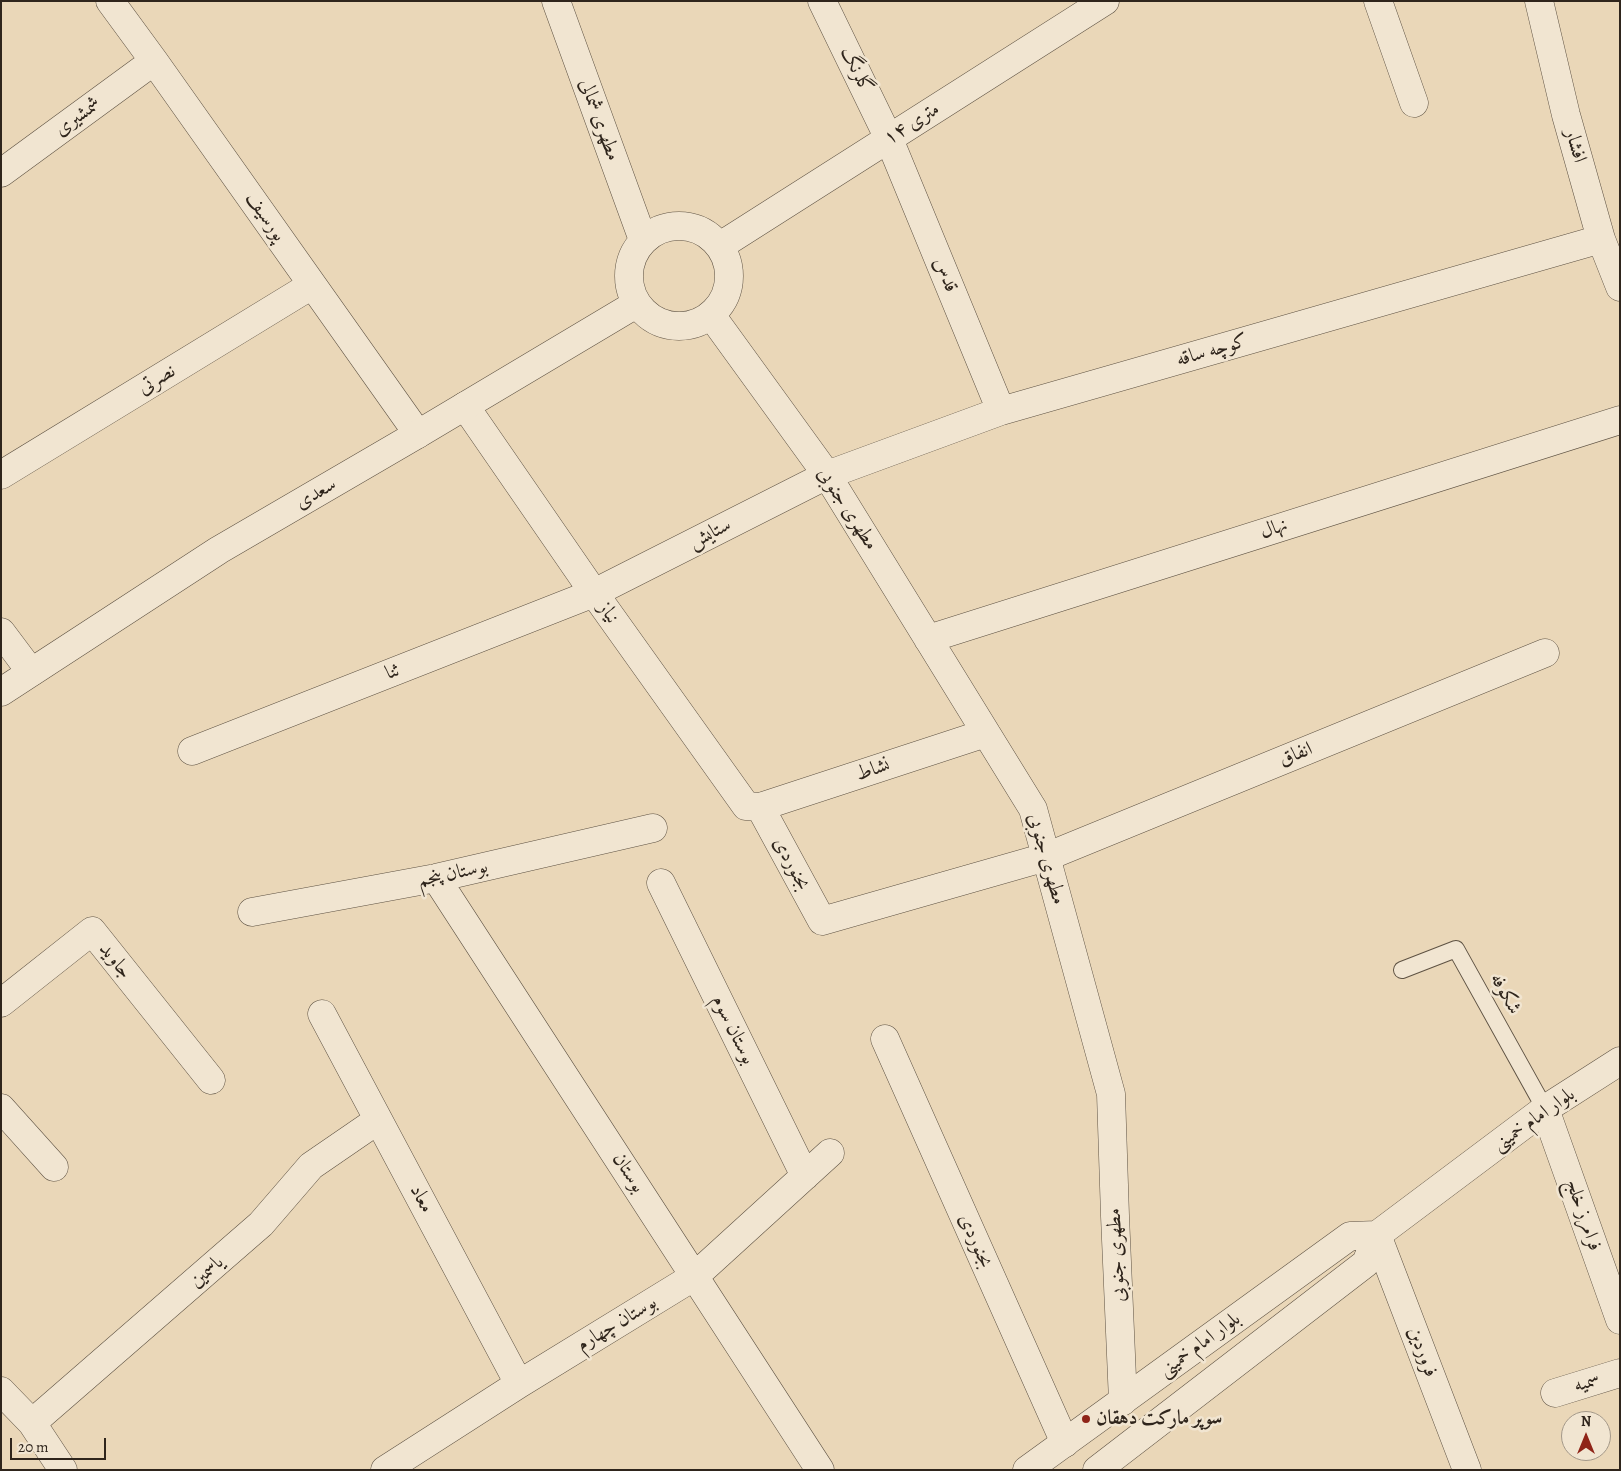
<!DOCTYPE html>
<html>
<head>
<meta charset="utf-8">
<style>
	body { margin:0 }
	#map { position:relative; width:1621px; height:1471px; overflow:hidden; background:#ead7b8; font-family:Alegreya,serif }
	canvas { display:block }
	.frame { position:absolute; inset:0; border:2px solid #2f251c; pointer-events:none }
	.north { position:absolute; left:1561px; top:1411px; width:50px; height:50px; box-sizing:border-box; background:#f1e5d1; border:1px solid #a39889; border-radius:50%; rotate:0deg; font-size:14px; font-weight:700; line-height:20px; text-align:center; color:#2f251c }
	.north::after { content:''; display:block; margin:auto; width:18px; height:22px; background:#8f2418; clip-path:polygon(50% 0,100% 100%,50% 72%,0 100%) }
	.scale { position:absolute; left:10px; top:1438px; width:96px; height:22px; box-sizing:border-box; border:2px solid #2f251c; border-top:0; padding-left:6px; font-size:15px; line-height:18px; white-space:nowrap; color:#2f251c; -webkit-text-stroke:4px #f1e5d1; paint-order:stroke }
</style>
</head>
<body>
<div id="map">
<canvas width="1621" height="1471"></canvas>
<div class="frame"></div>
<div class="north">N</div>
<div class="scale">20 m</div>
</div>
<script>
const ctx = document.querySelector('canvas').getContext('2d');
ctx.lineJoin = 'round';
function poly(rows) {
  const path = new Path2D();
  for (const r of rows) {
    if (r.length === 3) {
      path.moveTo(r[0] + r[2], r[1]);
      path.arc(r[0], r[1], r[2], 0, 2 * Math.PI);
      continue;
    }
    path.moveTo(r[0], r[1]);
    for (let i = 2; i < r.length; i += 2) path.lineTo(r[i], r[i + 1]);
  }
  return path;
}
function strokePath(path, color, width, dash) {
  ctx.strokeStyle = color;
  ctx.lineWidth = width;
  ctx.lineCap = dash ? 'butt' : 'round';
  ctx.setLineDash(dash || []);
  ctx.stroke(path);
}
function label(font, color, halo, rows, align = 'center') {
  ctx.font = font + ' Alegreya,Amiri,serif';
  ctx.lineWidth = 5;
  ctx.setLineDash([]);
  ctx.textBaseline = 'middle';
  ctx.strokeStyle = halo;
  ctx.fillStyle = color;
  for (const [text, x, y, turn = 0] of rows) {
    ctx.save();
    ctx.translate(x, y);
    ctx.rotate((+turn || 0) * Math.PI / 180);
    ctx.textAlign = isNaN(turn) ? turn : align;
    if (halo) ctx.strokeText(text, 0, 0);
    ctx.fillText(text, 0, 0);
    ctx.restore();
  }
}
const service = poly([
	[1402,970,1456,949,1545,1109]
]);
const minor = poly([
	[110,1,154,61,418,434],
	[556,1,643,240],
	[822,1,889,139,1001,411],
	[1378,1,1414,103],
	[1539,1,1566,115,1601,239,1620,287],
	[1,173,154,61],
	[679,276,50],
	[720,246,1105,1],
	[711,315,827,475,1033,809,1111,1094,1115,1216,1123,1401],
	[465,406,594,593,746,806,760,807,986,733],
	[1,475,312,285],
	[1,632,31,672],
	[928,639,1620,420],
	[192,751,594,593,827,475,1001,411,1601,239],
	[760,807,822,921,1046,857,1545,653],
	[436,878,820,1470],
	[661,883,805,1176],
	[252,912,436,878,653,828],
	[1,1003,92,931,211,1080],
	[322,1014,519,1384],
	[885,1039,1065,1443],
	[1,1108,54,1167],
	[1545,1109,1620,1320],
	[1377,1235,1467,1470],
	[1,1391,32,1423,63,1470],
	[1555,1393,1620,1373],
	[32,1423,261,1224,311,1166,378,1120],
	[385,1470,519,1384,695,1276,830,1153]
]);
const tertiary = poly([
	[1,692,219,550,418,434,636,304],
	[1377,1235,1545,1109,1620,1061],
	[1027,1470,1350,1236,1377,1235,1366,1263,1097,1470]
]);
const markers = [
	[1086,1419,5,"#8f2418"]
];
const streetNames = [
	["گلرنگ",856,70,64],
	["شمشیری",78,117,-36],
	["مطهری شمالی",599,120,70],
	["متری ۱۴",912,124,-32],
	["افشار",1575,146,74],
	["پورسیف",265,217,55],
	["قدس",945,275,68],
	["کوچه ساقه",1212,351,-16],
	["نصرتی",157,380,-31],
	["سعدی",316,494,-30],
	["مطهری جنوبی",847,509,57],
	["نهال",1274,529,-18],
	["ستایش",710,534,-27],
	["نیاز",608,613,55],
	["ثنا",393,672,-22],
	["انفاق",1296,755,-22],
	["نشاط",873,770,-18],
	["مطهری جنوبی",1046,859,74],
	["بجنوردی",791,864,62],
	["بوستان پنجم",453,874,-12],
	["جاوید",115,961,51],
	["شکوفه",1505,994,61],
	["بوستان سوم",733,1030,64],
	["بلوار امام خمینی",1534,1120,-35],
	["بوستان",628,1173,57],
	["معاد",421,1199,62],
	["فرامرز خلج",1583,1215,71],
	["بجنوردی",975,1241,66],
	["مطهری جنوبی",1117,1255,-93],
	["یاسمین",207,1272,-41],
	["بوستان چهارم",617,1324,-31],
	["بلوار امام خمینی",1200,1345,-36],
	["فروردین",1422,1352,69],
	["سمیه",1587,1383,-17]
];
const poiNames = [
	["سوپر مارکت دهقان",1096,1419]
];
strokePath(service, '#5e5243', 18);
strokePath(minor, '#5e5243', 29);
strokePath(tertiary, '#5e5243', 29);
strokePath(service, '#f1e5d1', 16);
strokePath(minor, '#f1e5d1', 28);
strokePath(tertiary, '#f1e5d1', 28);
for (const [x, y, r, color] of markers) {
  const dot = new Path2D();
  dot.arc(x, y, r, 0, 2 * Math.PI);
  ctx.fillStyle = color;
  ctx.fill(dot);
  strokePath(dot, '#f1e5d1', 2);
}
label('20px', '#2f251c', '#f1e5d1', streetNames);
label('bold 20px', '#2f251c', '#f1e5d1', poiNames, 'left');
</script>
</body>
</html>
